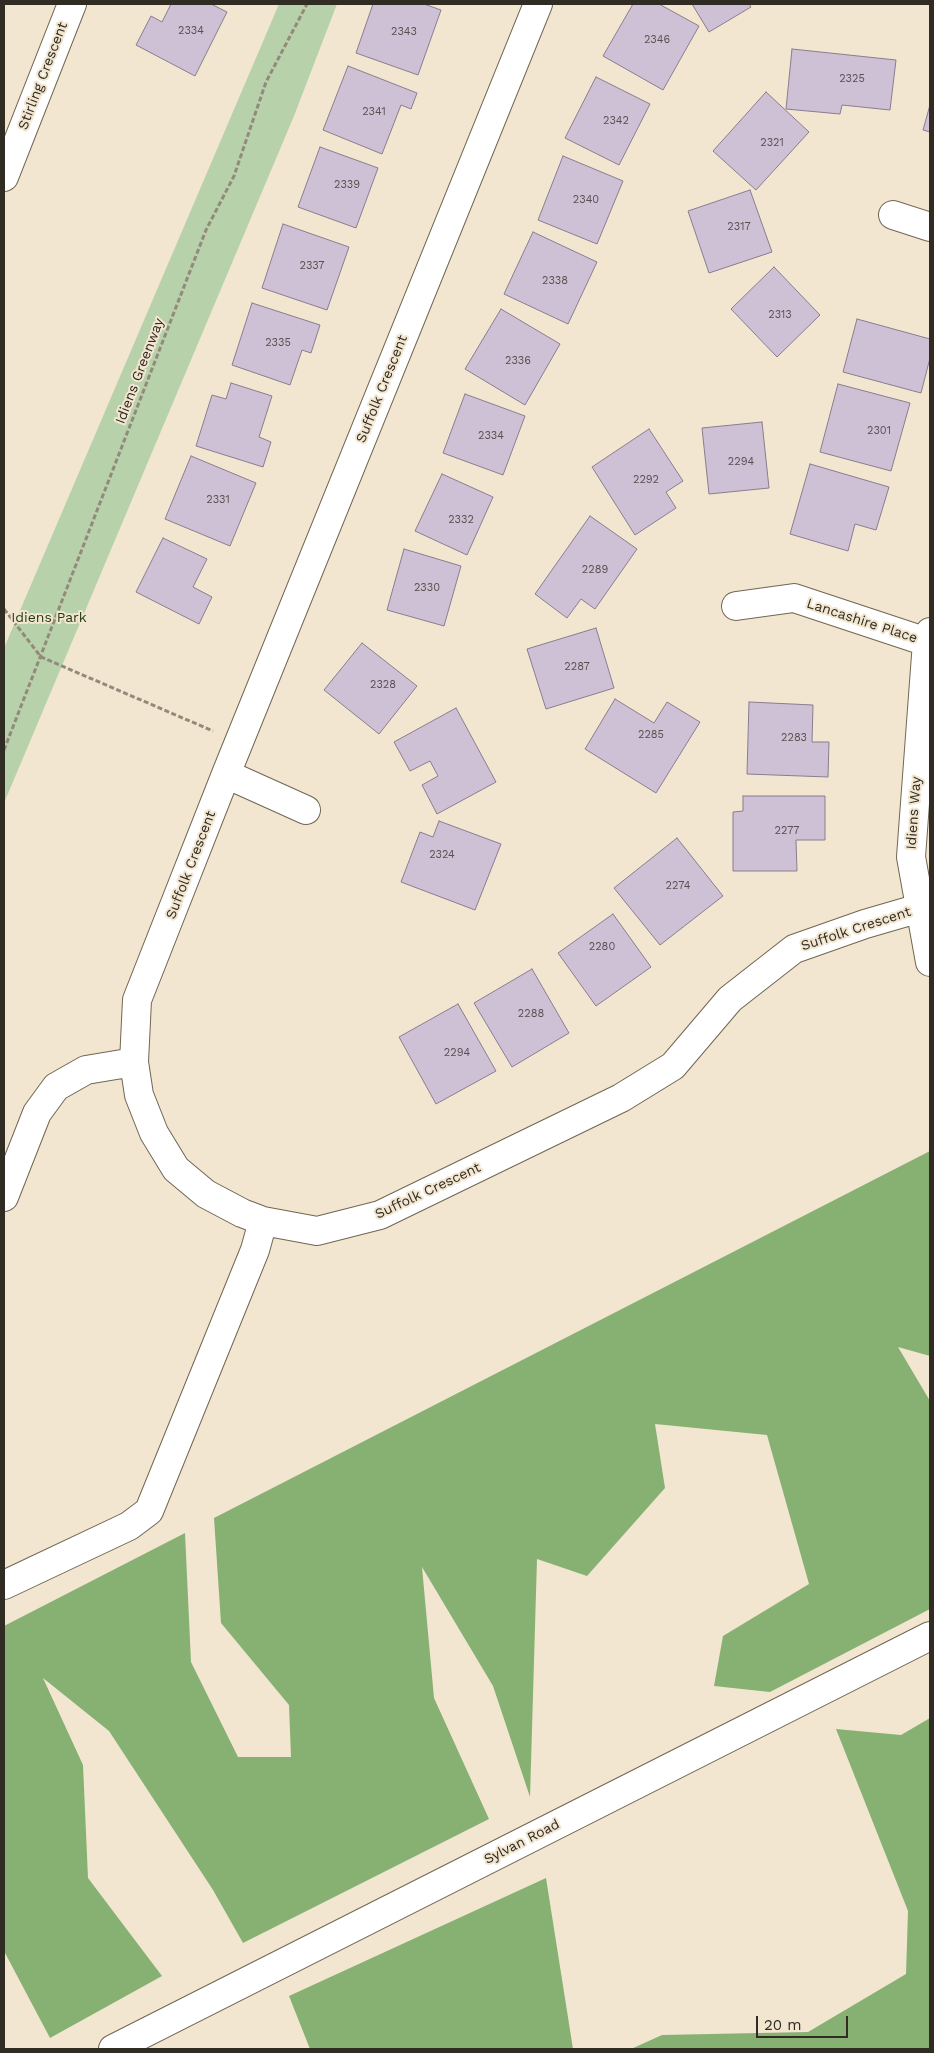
<!DOCTYPE html>
<html>
<head>
<meta charset="utf-8">
<style>
	body { margin:0 }
	#map { position:relative; width:934px; height:2053px; overflow:hidden; background:#f2e6d0; font-family:"Work Sans",sans-serif }
	canvas { display:block }
	.frame { position:absolute; inset:0; border:5px solid #302b23; pointer-events:none }
	.scale { position:absolute; left:756px; top:2016px; width:92px; height:22px; box-sizing:border-box; border:2px solid #302b23; border-top:0; padding-left:6px; font-size:15px; line-height:18px; white-space:nowrap; color:#302b23; -webkit-text-stroke:4px #f2e6d0; paint-order:stroke }
</style>
</head>
<body>
<div id="map">
<canvas width="934" height="2053"></canvas>
<div class="frame"></div>
<div class="scale">20 m</div>
</div>
<script>
const ctx = document.querySelector('canvas').getContext('2d');
ctx.lineJoin = 'round';
function fillPath(path, color) {
  ctx.fillStyle = color;
  ctx.fill(path, 'evenodd');
}
function poly(rows) {
  const path = new Path2D();
  for (const r of rows) {
    path.moveTo(r[0], r[1]);
    for (let i = 2; i < r.length; i += 2) path.lineTo(r[i], r[i + 1]);
  }
  return path;
}
function strokePath(path, color, width, dash) {
  ctx.strokeStyle = color;
  ctx.lineWidth = width;
  ctx.lineCap = dash ? 'butt' : 'round';
  ctx.setLineDash(dash || []);
  ctx.stroke(path);
}
function label(font, color, halo, rows, align = 'center') {
  ctx.font = font + ' "Work Sans",sans-serif';
  ctx.lineWidth = 4;
  ctx.setLineDash([]);
  ctx.textBaseline = 'middle';
  ctx.strokeStyle = halo;
  ctx.fillStyle = color;
  for (const [text, x, y, turn = 0] of rows) {
    ctx.save();
    ctx.translate(x, y);
    ctx.rotate((+turn || 0) * Math.PI / 180);
    ctx.textAlign = isNaN(turn) ? turn : align;
    if (halo) ctx.strokeText(text, 0, 0);
    ctx.fillText(text, 0, 0);
    ctx.restore();
  }
}
const green = poly([
	[279,4,337,4,294,116,4,803,4,648]
]);
const forest = poly([
	[930,1151,930,1356,898,1347,930,1401,930,1609,770,1692,714,1686,723,1636,809,1584,767,1435,655,1424,665,1488,587,1576,537,1559,530,1797,493,1686,422,1567,434,1698,489,1819,243,1943,213,1890,109,1731,43,1678,83,1765,88,1878,162,1976,50,2038,4,1951,4,1626,185,1533,191,1662,238,1757,291,1757,289,1705,221,1623,214,1518],
	[930,1718,930,2049,631,2049,662,2035,808,2032,906,1974,908,1911,836,1729,901,1735],
	[546,1878,573,2049,310,2049,289,1996]
]);
const building = poly([
	[171,4,211,4,227,12,195,76,136,45,151,16,162,22,171,4],
	[373,4,424,4,441,10,418,75,356,53,373,4],
	[633,4,659,4,699,26,663,90,603,56,633,4],
	[692,4,749,4,751,7,709,32,692,4],
	[792,49,896,60,890,110,842,105,840,114,786,109,792,49],
	[348,66,417,93,411,109,401,105,382,154,323,130,348,66],
	[596,77,650,104,619,165,565,138,596,77],
	[766,92,809,132,756,190,713,151,766,92],
	[930,105,930,132,923,130,930,105],
	[320,147,378,168,356,228,298,207,320,147],
	[563,156,623,181,597,244,538,220,563,156],
	[750,190,772,252,709,273,688,211,750,190],
	[283,224,349,247,327,310,262,288,283,224],
	[533,232,597,262,568,324,504,294,533,232],
	[774,267,820,315,777,357,731,309,774,267],
	[252,303,320,325,311,353,302,350,290,385,232,365,252,303],
	[501,309,560,344,525,405,465,369,501,309],
	[857,319,930,339,930,358,921,393,843,372,857,319],
	[231,383,272,396,259,437,271,442,263,467,196,446,212,395,226,399,231,383],
	[838,384,910,403,891,471,820,452,838,384],
	[465,394,525,416,503,475,443,453,465,394],
	[762,422,769,488,709,494,702,428,762,422],
	[649,429,683,481,666,492,676,508,635,535,592,467,649,429],
	[191,456,256,483,230,546,165,519,191,456],
	[810,464,889,487,876,530,855,524,848,551,790,534,810,464],
	[442,474,493,497,467,555,415,531,442,474],
	[590,516,637,549,595,609,581,599,567,618,535,594,590,516],
	[163,538,207,559,193,587,212,597,199,624,136,592,163,538],
	[404,549,461,566,444,626,387,610,404,549],
	[596,628,614,688,546,709,527,649,596,628],
	[362,643,417,686,379,734,324,690,362,643],
	[615,699,654,723,667,702,700,722,656,793,585,749,615,699],
	[749,702,813,705,812,742,829,742,828,777,747,774,749,702],
	[456,708,496,782,437,814,422,785,438,776,430,761,410,771,394,742,456,708],
	[743,796,825,796,825,840,796,840,797,871,733,871,733,812,743,811,743,796],
	[439,821,501,844,475,910,401,882,420,832,433,837,439,821],
	[677,838,723,896,660,945,614,888,677,838],
	[613,914,651,967,596,1006,558,953,613,914],
	[532,969,569,1033,512,1067,474,1003,532,969],
	[458,1004,496,1071,436,1104,399,1037,458,1004]
]);
const path = poly([
	[4,609,41,657,213,731],
	[4,750,206,230,234,176,266,82,307,4]
]);
const minor = poly([
	[538,4,226,774,137,1000,134,1062,139,1095,154,1133,176,1169,206,1194,242,1213,263,1221,317,1231,380,1215,621,1098,673,1066,730,999,794,949,865,924,920,908],
	[4,177,72,4],
	[893,215,930,227],
	[736,606,794,598,927,642],
	[930,632,927,642,911,857,930,962],
	[226,774,306,810],
	[4,1197,37,1113,56,1087,86,1070,134,1062],
	[4,1585,129,1526,149,1511,255,1250,263,1221],
	[113,2049,930,1636]
]);
const numberNames = [
	["2334",191,31],
	["2343",404,32],
	["2346",657,40],
	["2325",852,79],
	["2341",374,112],
	["2342",616,121],
	["2321",772,143],
	["2339",347,185],
	["2340",586,200],
	["2317",739,227],
	["2337",312,266],
	["2338",555,281],
	["2313",780,315],
	["2335",278,343],
	["2336",518,361],
	["2301",879,431],
	["2334",491,436],
	["2294",741,462],
	["2292",646,480],
	["2331",218,500],
	["2332",461,520],
	["2289",595,570],
	["2330",427,588],
	["2287",577,667],
	["2328",383,685],
	["2285",651,735],
	["2283",794,738],
	["2277",787,831],
	["2324",442,855],
	["2274",678,886],
	["2280",602,947],
	["2288",531,1014],
	["2294",457,1053]
];
const streetNames = [
	["Stirling Crescent",43,76,-69],
	["Idiens Greenway",140,371,-69],
	["Suffolk Crescent",382,389,-68],
	["Lancashire Place",862,621,18],
	["Idiens Way",914,813,-86],
	["Suffolk Crescent",191,865,-69],
	["Suffolk Crescent",856,929,-18],
	["Suffolk Crescent",428,1191,-25],
	["Sylvan Road",522,1842,-27]
];
const parkNames = [
	["Idiens Park",49,618]
];
fillPath(green, '#b7d2ab');
fillPath(forest, '#87b173');
fillPath(building, '#cfc1d5');
strokePath(building, '#897c8f', 1);
strokePath(minor, '#706653', 30);
strokePath(path, '#938a7b', 3, [5, 2.5]);
strokePath(minor, '#fff', 28);
label('11px', '#585050', null, numberNames);
label('14px', '#302b23', '#f2e6d0', streetNames);
label('14px', '#1e3a0f', '#f2e6d0', parkNames);
</script>
</body>
</html>
